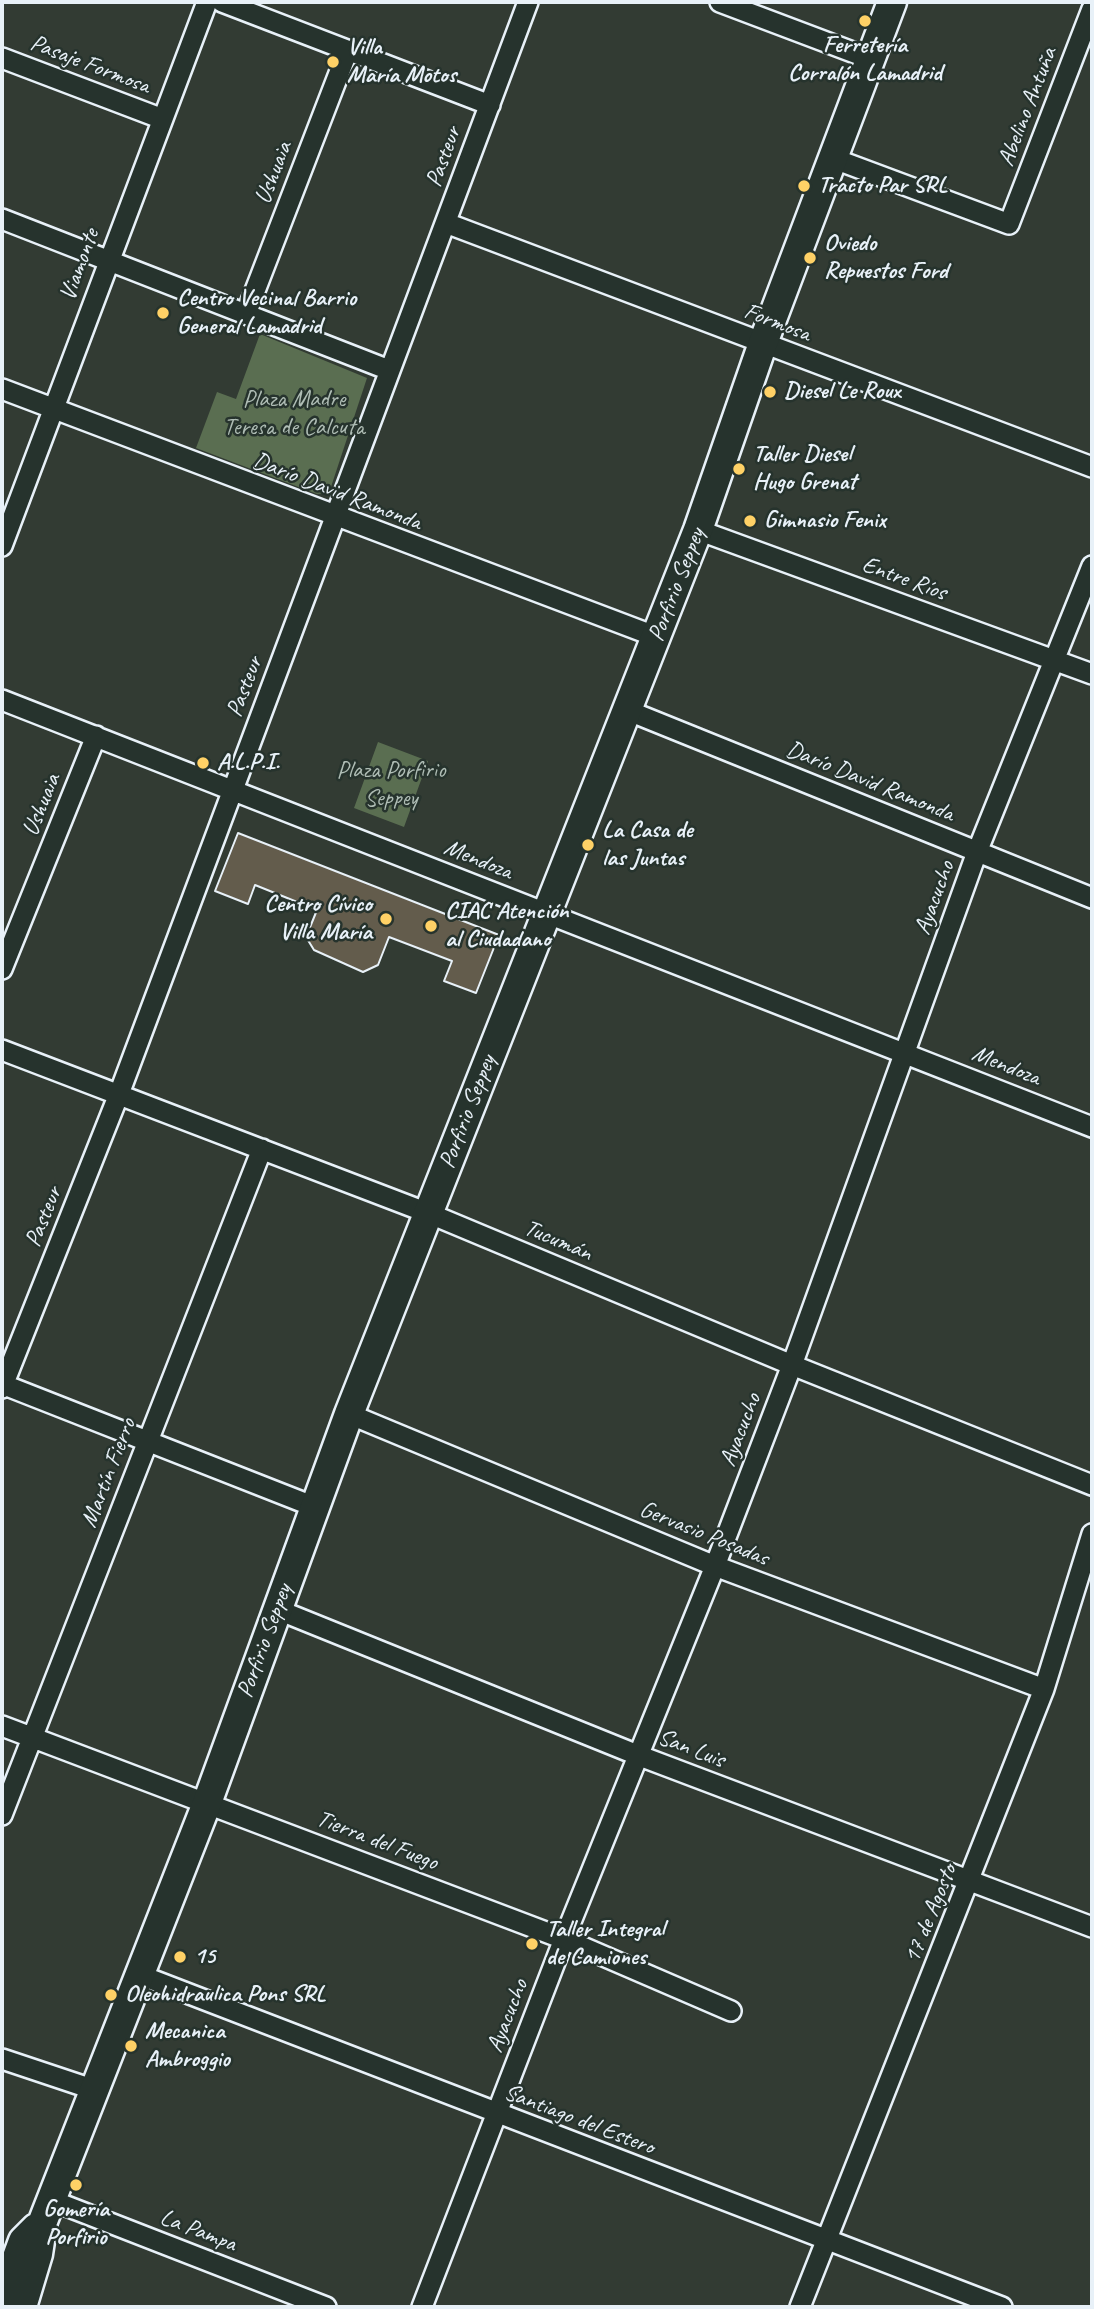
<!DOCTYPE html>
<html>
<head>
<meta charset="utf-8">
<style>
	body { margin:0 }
	#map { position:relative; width:1094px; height:2309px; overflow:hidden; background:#323b33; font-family:Caveat,sans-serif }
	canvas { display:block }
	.frame { position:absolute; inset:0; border:4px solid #e8f1f8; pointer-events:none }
</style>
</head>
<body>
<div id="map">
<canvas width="1094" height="2309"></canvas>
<div class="frame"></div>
</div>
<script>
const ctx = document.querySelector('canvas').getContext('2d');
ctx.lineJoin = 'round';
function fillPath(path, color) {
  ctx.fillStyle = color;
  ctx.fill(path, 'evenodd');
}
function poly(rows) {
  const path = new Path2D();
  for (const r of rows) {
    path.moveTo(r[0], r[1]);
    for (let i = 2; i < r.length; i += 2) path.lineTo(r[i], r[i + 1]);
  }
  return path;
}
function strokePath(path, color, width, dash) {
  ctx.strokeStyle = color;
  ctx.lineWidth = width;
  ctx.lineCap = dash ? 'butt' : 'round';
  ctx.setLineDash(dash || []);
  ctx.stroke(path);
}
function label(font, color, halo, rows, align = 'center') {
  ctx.font = font + ' Caveat,sans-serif';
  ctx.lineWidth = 5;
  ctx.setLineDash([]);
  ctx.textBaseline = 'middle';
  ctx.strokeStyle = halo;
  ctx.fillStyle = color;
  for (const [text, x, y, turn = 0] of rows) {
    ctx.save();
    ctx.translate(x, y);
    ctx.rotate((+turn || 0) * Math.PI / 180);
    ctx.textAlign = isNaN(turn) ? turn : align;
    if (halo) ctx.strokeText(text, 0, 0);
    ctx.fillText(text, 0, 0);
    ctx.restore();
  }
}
const green = poly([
	[260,334,367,378,329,493,317,494,196,448,217,392,236,399],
	[378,742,428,761,404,827,354,808]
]);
const building = poly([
	[238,833,499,935,476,993,444,981,452,961,389,937,378,965,363,972,314,950,306,937,317,910,255,885,248,904,215,891,238,833]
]);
const minor = poly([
	[222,2,490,105],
	[720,2,871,59],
	[2,58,160,118],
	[832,158,1009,224,1092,9],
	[2,219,389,370],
	[446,223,1092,467],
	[246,314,348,50],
	[2,389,657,637],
	[698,530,1092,674],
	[2,546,207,2],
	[2,700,1092,1127],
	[629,711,1092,898],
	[2,969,96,736],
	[2,1050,428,1213,792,1365,1092,1485],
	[2,1384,315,1507],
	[2,1388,119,1094,528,2],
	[349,1414,715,1566,1044,1689],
	[276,1609,640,1756,1092,1927],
	[2,1726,564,1939,731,2011],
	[2,1815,262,1149],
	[140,1975,1002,2307],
	[2,2059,95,2090],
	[51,2200,326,2307],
	[422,2307,564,1939,715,1566,792,1365,977,852,1092,566],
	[800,2307,1044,1689,1092,1534]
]);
const secondary = poly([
	[2,2298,23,2241,36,2228],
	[22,2307,38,2254,43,2221,207,1803,349,1414,698,530,763,343,892,2]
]);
const markers = [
	[865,21,7,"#ffd166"],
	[333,62,7,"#ffd166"],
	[804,186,7,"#ffd166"],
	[810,258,7,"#ffd166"],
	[163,313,7,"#ffd166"],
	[770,392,7,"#ffd166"],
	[739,469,7,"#ffd166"],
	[750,521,7,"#ffd166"],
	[203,763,7,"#ffd166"],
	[588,845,7,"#ffd166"],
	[386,919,7,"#ffd166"],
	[431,926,7,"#ffd166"],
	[532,1944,7,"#ffd166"],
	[180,1957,7,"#ffd166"],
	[111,1995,7,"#ffd166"],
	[131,2046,7,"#ffd166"],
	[76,2185,7,"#ffd166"]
];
const poiNames = [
	["Ferretería",865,46,"center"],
	["Corralón Lamadrid",865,74,"center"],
	["Villa",347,48],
	["María Motos",347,76],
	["Tracto Par SRL",818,186],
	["Oviedo",824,244],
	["Repuestos Ford",824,272],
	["Centro Vecinal Barrio",177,299],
	["General Lamadrid",177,327],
	["Diesel Le Roux",784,392],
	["Taller Diesel",753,455],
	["Hugo Grenat",753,483],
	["Gimnasio Fenix",764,521],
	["A.L.P.I.",217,763],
	["La Casa de",602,831],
	["las Juntas",602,859],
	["Centro Cívico",372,905,"right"],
	["Villa María",372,933,"right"],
	["CIAC Atención",445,912],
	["al Ciudadano",445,940],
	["Taller Integral",546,1930],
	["de Camiones",546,1958],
	["15",194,1957],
	["Oleohidraulica Pons SRL",125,1995],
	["Mecanica",145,2032],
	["Ambroggio",145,2060],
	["Gomería",76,2210,"center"],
	["Porfirio",76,2238,"center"]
];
const streetNames = [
	["Pasaje Formosa",90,65,21],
	["Abelino Antuña",1028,107,-69],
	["Pasteur",444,157,-70],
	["Ushuaia",274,173,-69],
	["Viamonte",80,265,-70],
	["Formosa",777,323,21],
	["Darío David Ramonda",337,492,21],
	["Entre Ríos",904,579,20],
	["Porfirio Seppey",677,585,-69],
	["Pasteur",245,687,-69],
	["Darío David Ramonda",870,782,22],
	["Ushuaia",42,805,-68],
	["Mendoza",478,860,22],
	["Ayacucho",935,898,-70],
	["Mendoza",1006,1066,22],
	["Porfirio Seppey",468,1112,-69],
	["Pasteur",44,1217,-68],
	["Tucumán",558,1241,23],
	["Ayacucho",741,1430,-69],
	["Martín Fierro",109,1473,-69],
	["Gervasio Posadas",704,1534,22],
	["Porfirio Seppey",265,1641,-70],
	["San Luis",691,1749,21],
	["Tierra del Fuego",377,1841,21],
	["17 de Agosto",931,1914,-68],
	["Ayacucho",508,2016,-69],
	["Santiago del Estero",579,2120,21],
	["La Pampa",198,2231,21]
];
const parkNames = [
	["Plaza Madre",294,400],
	["Teresa de Calcuta",294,428],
	["Plaza Porfirio",391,771],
	["Seppey",391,799]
];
fillPath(green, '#5a6e51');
fillPath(building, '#635c4c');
strokePath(building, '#e8f1f8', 2);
strokePath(minor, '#e8f1f8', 24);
strokePath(secondary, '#e8f1f8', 33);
strokePath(minor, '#26332d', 19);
strokePath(secondary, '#26332d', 28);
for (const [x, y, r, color] of markers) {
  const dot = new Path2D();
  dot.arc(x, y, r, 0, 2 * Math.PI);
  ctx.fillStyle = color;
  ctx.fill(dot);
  strokePath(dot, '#26332d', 2.5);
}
label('bold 24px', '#e8f1f8', '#26332d', poiNames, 'left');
label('24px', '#e8f1f8', '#26332d', streetNames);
label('24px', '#afbdb5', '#26332d', parkNames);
</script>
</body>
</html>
